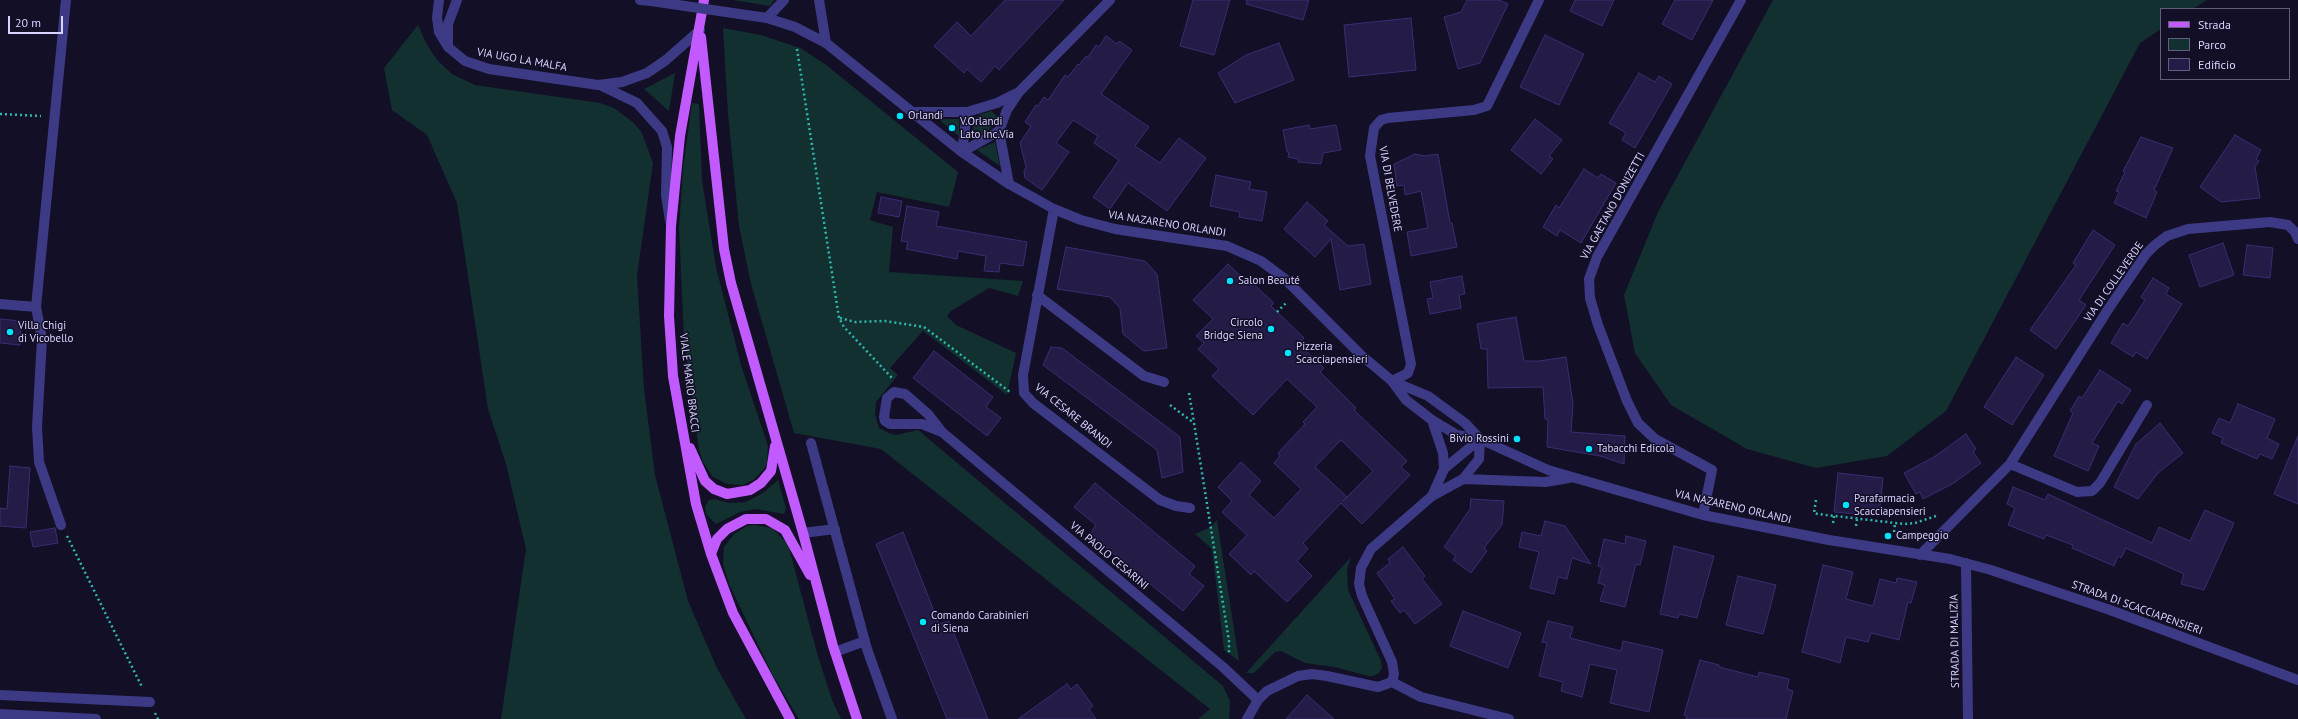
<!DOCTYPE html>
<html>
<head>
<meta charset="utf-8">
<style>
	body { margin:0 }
	#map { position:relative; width:2298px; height:719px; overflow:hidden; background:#130f26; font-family:"PT Sans",sans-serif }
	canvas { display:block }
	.legend { position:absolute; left:2160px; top:8px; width:130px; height:72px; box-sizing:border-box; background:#130f26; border:1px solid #625e7d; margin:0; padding:5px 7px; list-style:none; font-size:12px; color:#d9d4ff }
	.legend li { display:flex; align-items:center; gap:8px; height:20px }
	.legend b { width:20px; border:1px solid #625e7d }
	.scale { position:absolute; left:8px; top:16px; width:55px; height:18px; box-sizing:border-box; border:2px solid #d9d4ff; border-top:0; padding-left:5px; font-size:12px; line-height:14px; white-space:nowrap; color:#d9d4ff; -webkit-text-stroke:3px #130f26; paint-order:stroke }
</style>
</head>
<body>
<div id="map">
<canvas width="2298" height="719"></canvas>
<ul class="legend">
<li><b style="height:5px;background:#c25bff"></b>Strada</li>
<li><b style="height:11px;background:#12302f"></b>Parco</li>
<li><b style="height:11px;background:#241b47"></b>Edificio</li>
</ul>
<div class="scale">20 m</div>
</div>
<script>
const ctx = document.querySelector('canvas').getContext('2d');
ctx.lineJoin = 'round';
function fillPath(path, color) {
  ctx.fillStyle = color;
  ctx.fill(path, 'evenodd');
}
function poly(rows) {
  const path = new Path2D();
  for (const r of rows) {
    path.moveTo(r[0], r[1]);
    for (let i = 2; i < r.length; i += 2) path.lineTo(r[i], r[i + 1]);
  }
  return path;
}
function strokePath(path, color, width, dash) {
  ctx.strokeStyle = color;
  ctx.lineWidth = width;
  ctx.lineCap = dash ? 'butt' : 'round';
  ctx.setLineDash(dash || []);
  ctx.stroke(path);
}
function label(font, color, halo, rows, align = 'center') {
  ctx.font = font + ' "PT Sans",sans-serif';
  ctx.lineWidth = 3;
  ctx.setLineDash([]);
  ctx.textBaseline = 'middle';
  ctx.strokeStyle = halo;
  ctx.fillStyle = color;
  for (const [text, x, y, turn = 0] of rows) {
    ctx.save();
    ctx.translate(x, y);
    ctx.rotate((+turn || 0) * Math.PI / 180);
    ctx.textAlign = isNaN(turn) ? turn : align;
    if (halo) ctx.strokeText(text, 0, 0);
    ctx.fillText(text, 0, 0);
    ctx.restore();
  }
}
const green = poly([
	[733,0,774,0,770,6],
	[1773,0,2207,0,2193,9,2161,9,2161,29,2140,43,1946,411,1887,456,1816,468,1747,449,1671,405,1635,353,1624,295,1658,212],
	[418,25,426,43,437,60,452,74,475,85,600,103,614,108,634,123,642,133,653,163,637,276,644,389,655,475,688,601,717,668,746,719,501,719,526,549,506,464,488,409,457,203,427,135,392,110,384,68],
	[723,28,761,35,800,48,825,64,958,172,949,207,877,192,870,220,893,227,889,272,1023,281,1018,296,989,288,951,311,947,316,956,325,1016,353,1007,395,923,331,890,368,898,375,876,402,875,415,879,428,891,434,896,435,918,430,1223,686,1230,701,1229,719,1198,719,1210,709,881,449,794,433,751,284,739,226,728,114],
	[675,73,669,111,644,89],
	[692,103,699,104,702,181,716,267,741,365,768,446,767,463,764,469,753,480,743,485,727,484,713,477,703,462,699,450,684,339,679,228,683,168],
	[991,111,997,116,996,122,985,134,974,135,972,132,974,121,979,115],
	[938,119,959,119,959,136],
	[995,142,1000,166,977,150],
	[778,480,786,508,784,514,756,509,740,512,716,524,706,514,705,507,709,500,714,499,729,503,746,502,763,493],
	[1217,520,1239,661,1224,650,1212,549,1195,534,1209,528],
	[755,525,772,528,788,544,817,653,832,700,841,719,799,719,772,674,729,584,723,564,724,547,734,534,747,526],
	[1351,557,1347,569,1348,590,1381,661,1382,668,1379,673,1373,676,1368,676,1335,667,1305,663,1281,651,1275,652,1254,673,1246,673]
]);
const building = poly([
	[1005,0,1064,0,999,70,995,66,981,82,967,69,964,73,934,46,957,22,971,36,1005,0],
	[1193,0,1230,0,1214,55,1180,46,1193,0],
	[1247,0,1309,0,1303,20,1246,4,1247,0],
	[1467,0,1499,0,1508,4,1480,63,1458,69,1444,17,1461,12,1467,0],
	[1575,0,1614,0,1602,26,1570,11,1575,0],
	[1675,0,1713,0,1692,40,1662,24,1675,0],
	[1411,18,1416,70,1349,77,1344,25,1411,18],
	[1545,35,1584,54,1559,105,1520,87,1545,35],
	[1106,36,1117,44,1119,41,1132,50,1101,94,1149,127,1135,146,1160,163,1179,138,1206,158,1167,211,1128,183,1110,209,1093,197,1119,160,1094,143,1098,136,1073,120,1056,143,1069,152,1042,190,1025,178,1024,171,1026,167,1020,143,1031,126,1025,122,1036,105,1038,106,1044,97,1048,100,1065,75,1068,77,1078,64,1079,65,1086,56,1088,57,1096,45,1099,47,1106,36],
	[1279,43,1294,80,1235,103,1218,73,1246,55,1279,43],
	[1639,73,1655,82,1659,76,1672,84,1635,148,1622,140,1626,133,1609,123,1639,73],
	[1535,119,1562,140,1549,156,1553,159,1541,174,1511,150,1535,119],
	[1309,125,1310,129,1336,125,1341,150,1323,153,1321,164,1298,162,1298,159,1288,157,1289,152,1287,152,1283,130,1309,125],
	[2235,135,2261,150,2256,159,2259,161,2255,167,2260,198,2221,202,2200,187,2235,135],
	[2141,137,2173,148,2154,190,2157,192,2146,218,2114,203,2119,192,2116,191,2125,172,2123,171,2141,137],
	[1415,154,1425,156,1438,154,1450,223,1452,223,1457,247,1411,256,1407,232,1428,228,1421,191,1405,195,1404,185,1397,186,1394,164,1415,154],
	[1584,169,1598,178,1601,174,1616,183,1581,243,1560,230,1557,236,1543,227,1556,205,1559,208,1584,169],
	[1216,175,1251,182,1249,189,1267,192,1262,221,1239,217,1240,212,1210,206,1216,175],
	[881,197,902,201,899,217,878,213,881,197],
	[1307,202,1328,221,1324,225,1348,246,1364,244,1371,284,1340,290,1331,239,1315,257,1284,229,1307,202],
	[907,206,939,212,936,226,1027,242,1023,266,1000,263,999,272,984,271,986,256,958,251,957,259,906,249,908,242,901,241,907,206],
	[2093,230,2115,245,2079,300,2086,305,2056,349,2030,330,2076,265,2073,263,2093,230],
	[2223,243,2234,275,2200,287,2189,255,2223,243],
	[2247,245,2273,248,2270,278,2243,275,2247,245],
	[1066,247,1145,261,1157,274,1167,348,1144,351,1123,334,1120,308,1110,297,1057,289,1066,247],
	[1228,264,1246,281,1248,279,1274,303,1271,306,1304,338,1299,344,1324,368,1320,372,1356,408,1354,410,1407,461,1401,467,1410,475,1362,524,1341,503,1303,543,1308,549,1297,561,1312,576,1287,602,1254,571,1251,575,1229,554,1247,535,1222,512,1232,501,1218,487,1241,462,1261,481,1249,495,1274,518,1301,489,1274,463,1280,456,1278,453,1305,424,1303,422,1317,407,1287,379,1253,415,1212,376,1219,369,1198,349,1204,343,1196,336,1213,319,1193,300,1228,264],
	[1341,440,1373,471,1343,501,1347,497,1315,467,1341,440],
	[1462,276,1465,294,1459,295,1461,308,1430,314,1427,299,1433,298,1430,282,1462,276],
	[2153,278,2169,288,2166,294,2182,304,2147,359,2136,352,2133,357,2111,343,2123,323,2128,326,2145,300,2141,297,2153,278],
	[1516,317,1524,361,1539,361,1566,357,1573,404,1571,432,1625,436,1624,464,1600,456,1547,447,1548,420,1545,419,1543,387,1488,388,1487,349,1481,349,1477,324,1516,317],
	[0,319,21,321,20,345,0,343,0,319],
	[1051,347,1062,348,1180,437,1183,472,1162,478,1157,450,1043,365,1051,347],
	[934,351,993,397,986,407,1001,418,987,436,913,378,934,351],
	[2016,357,2044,375,2012,425,1984,407,2016,357],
	[2100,370,2131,390,2122,404,2118,401,2092,443,2099,446,2088,471,2054,456,2073,413,2070,411,2079,396,2082,398,2100,370],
	[2238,404,2275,419,2267,438,2279,444,2272,459,2260,454,2257,459,2221,443,2223,438,2212,433,2219,418,2230,423,2238,404],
	[2160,423,2183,453,2158,473,2138,499,2114,487,2136,444,2160,423],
	[1966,434,1976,449,1973,452,1981,463,1954,483,1923,499,1920,492,1916,494,1904,473,1934,457,1966,434],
	[2298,436,2298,504,2274,494,2298,436],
	[10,466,30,468,26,528,0,526,0,508,7,509,10,466],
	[1838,473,1883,478,1879,516,1834,512,1838,473],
	[1095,483,1195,566,1189,574,1204,586,1183,611,1090,534,1096,525,1074,507,1095,483],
	[2013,487,2045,500,2048,494,2152,543,2159,527,2190,541,2205,510,2234,523,2204,590,2181,584,2184,574,2126,548,2121,558,2118,556,2114,566,2072,548,2073,545,2046,535,2044,539,2008,525,2015,508,2007,504,2013,487],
	[1471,499,1504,501,1502,525,1484,548,1487,551,1471,573,1453,560,1456,556,1444,547,1470,509,1471,499],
	[1545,521,1565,526,1591,564,1572,558,1567,579,1558,577,1554,594,1530,588,1539,552,1519,547,1522,532,1541,536,1545,521],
	[55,528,58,543,33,547,30,532,55,528],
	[903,532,939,624,949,621,988,719,947,719,876,544,903,532],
	[1626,536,1646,541,1640,565,1636,564,1625,607,1600,601,1605,585,1598,583,1602,567,1598,566,1604,539,1625,544,1626,536],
	[1674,546,1714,556,1697,618,1679,614,1678,618,1660,614,1674,546],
	[1403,547,1425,576,1422,579,1442,604,1415,624,1404,610,1400,613,1391,601,1395,599,1377,573,1390,563,1388,559,1403,547],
	[1823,565,1853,572,1846,599,1873,606,1880,579,1896,583,1897,578,1917,582,1911,603,1908,602,1899,640,1871,633,1868,642,1846,637,1840,663,1802,652,1823,565],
	[1738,576,1776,585,1763,634,1726,625,1738,576],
	[1463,611,1521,633,1508,668,1450,646,1463,611],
	[1548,621,1573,627,1570,638,1621,651,1623,641,1663,650,1649,712,1610,703,1617,670,1590,664,1582,697,1561,691,1563,682,1539,676,1547,643,1542,642,1548,621],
	[1700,660,1719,665,1719,667,1758,677,1759,672,1789,679,1787,689,1793,691,1786,719,1686,719,1687,716,1684,715,1700,660],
	[1067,684,1071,689,1077,684,1093,706,1089,709,1096,719,1018,719,1067,684],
	[1307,695,1334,719,1286,719,1307,695]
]);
const path = poly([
	[797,49,839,318,844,327,893,379],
	[0,114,41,116],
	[1277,312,1286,303],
	[840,318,855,322,885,321,924,327,1010,392],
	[1189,393,1194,422],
	[1170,405,1194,423,1229,641,1229,654],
	[1816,500,1814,513,1818,514,1904,524,1915,523,1936,516],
	[1833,523,1834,516],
	[1856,526,1857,519],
	[1894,532,1895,523],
	[67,536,142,687],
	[155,713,158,719]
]);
const minor = poly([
	[439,0,437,18,439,32,448,47,465,61,489,69,598,85,622,82,647,73,666,60,700,30],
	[640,0,651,1],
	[819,0,826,43],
	[767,18,795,27,826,43,962,152,1009,184,1054,209,1081,220,1115,229,1227,246,1261,261,1285,279,1361,355,1392,381,1406,400,1432,420,1457,435,1480,439,1548,470,1703,515,1829,540,1950,559,1991,570,2110,610,2298,680],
	[767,18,784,0],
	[448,45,448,24,457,0],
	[602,86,637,103,662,131,667,147,666,195,670,221],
	[912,112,967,112,997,103,1017,93],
	[962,152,999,131],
	[962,152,967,112],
	[1009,184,999,131,1007,110,1019,92,1110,0],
	[1054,209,1023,375,1024,393,1033,403,1160,500,1176,506,1190,508],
	[1037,295,1144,376,1164,382],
	[0,304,36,307],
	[1392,381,1408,373,1411,364,1370,156,1374,128,1381,120,1388,118,1474,110,1487,106,1539,0],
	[1392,381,1428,396,1465,423,1480,439],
	[1432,420,1443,453,1444,469],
	[942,432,922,424,890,424,885,421,884,417,887,398,894,392,905,394,928,414,942,432,1223,667,1258,700],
	[811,443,867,649,892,719],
	[2010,464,2077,492,2092,491,2100,483,2147,405],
	[1463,479,1479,459,1480,439],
	[1432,496,1444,469,1480,439],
	[1703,515,1712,470,1655,439,1638,423,1627,401,1598,325,1590,298,1589,279,1597,257,1741,0],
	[61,525,39,462,37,427,42,339,36,307,66,0],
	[803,533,835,529],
	[1920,555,2010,464,2109,308,2146,254,2155,245,2167,236,2188,229,2270,222,2288,225,2295,232,2298,239],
	[1966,563,1968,719],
	[835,652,865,641],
	[1392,682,1394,674,1392,662,1362,596,1359,584,1361,568,1371,549,1432,496,1463,479,1545,482,1569,478],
	[1392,682,1421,697,1509,719],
	[0,695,150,702],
	[0,714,96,719],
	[1247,719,1258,700,1267,691,1298,676,1312,674,1327,676,1378,687,1392,682]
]);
const major = poly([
	[704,0,680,136,671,226,669,316,673,376,696,504,711,554,733,613,790,719],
	[701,37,724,249,731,283,803,533,833,646,857,719],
	[690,448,705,481,714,489,727,494,750,490,761,483,771,471,775,446],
	[711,554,717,539,727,529,746,519,766,519,785,530,810,575]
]);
const minorBridge = poly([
	[651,1,767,18]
]);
const markers = [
	[900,116,4,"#00e5ff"],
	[952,128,4,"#00e5ff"],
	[1230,281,4,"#00e5ff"],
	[1271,329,4,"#00e5ff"],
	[10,332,4,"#00e5ff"],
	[1288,353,4,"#00e5ff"],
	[1517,439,4,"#00e5ff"],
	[1589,449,4,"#00e5ff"],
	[1846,505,4,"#00e5ff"],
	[1888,536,4,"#00e5ff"],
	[923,622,4,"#00e5ff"]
];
const streetNames = [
	["VIA UGO LA MALFA",522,60,10],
	["VIA DI BELVEDERE",1390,189,80],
	["VIA GAETANO DONIZETTI",1613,206,-61],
	["VIA NAZARENO ORLANDI",1167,224,9],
	["VIA DI COLLEVERDE",2114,282,-55],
	["VIALE MARIO BRACCI",689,383,83],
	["VIA CESARE BRANDI",1073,416,39],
	["VIA NAZARENO ORLANDI",1733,507,13],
	["VIA PAOLO CESARINI",1109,556,40],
	["STRADA DI SCACCIAPENSIERI",2137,608,20],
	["STRADA DI MALIZIA",1955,641,-91]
];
const poiNames = [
	["Orlandi",908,116],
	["V.Orlandi",960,122],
	["Lato Inc.Via",960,135],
	["Salon Beauté",1238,281],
	["Circolo",1263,323,"right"],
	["Bridge Siena",1263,336,"right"],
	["Villa Chigi",18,326],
	["di Vicobello",18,339],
	["Pizzeria",1296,347],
	["Scacciapensieri",1296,360],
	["Bivio Rossini",1509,439,"right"],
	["Tabacchi Edicola",1597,449],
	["Parafarmacia",1854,499],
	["Scacciapensieri",1854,512],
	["Campeggio",1896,536],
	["Comando Carabinieri",931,616],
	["di Siena",931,629]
];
fillPath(green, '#12302f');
fillPath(building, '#241b47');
strokePath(building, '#3b2d73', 1);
strokePath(path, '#2fb8b0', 2.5, [2, 3]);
strokePath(minor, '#3d3a85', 10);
strokePath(major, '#c25bff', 10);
strokePath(minorBridge, '#3d3a85', 10);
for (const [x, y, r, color] of markers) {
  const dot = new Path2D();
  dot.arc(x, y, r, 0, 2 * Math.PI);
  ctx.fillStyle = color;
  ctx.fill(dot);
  strokePath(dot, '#130f26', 1.5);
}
label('11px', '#d9d4ff', '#130f26', streetNames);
label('11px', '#d9d4ff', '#130f26', poiNames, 'left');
</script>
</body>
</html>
